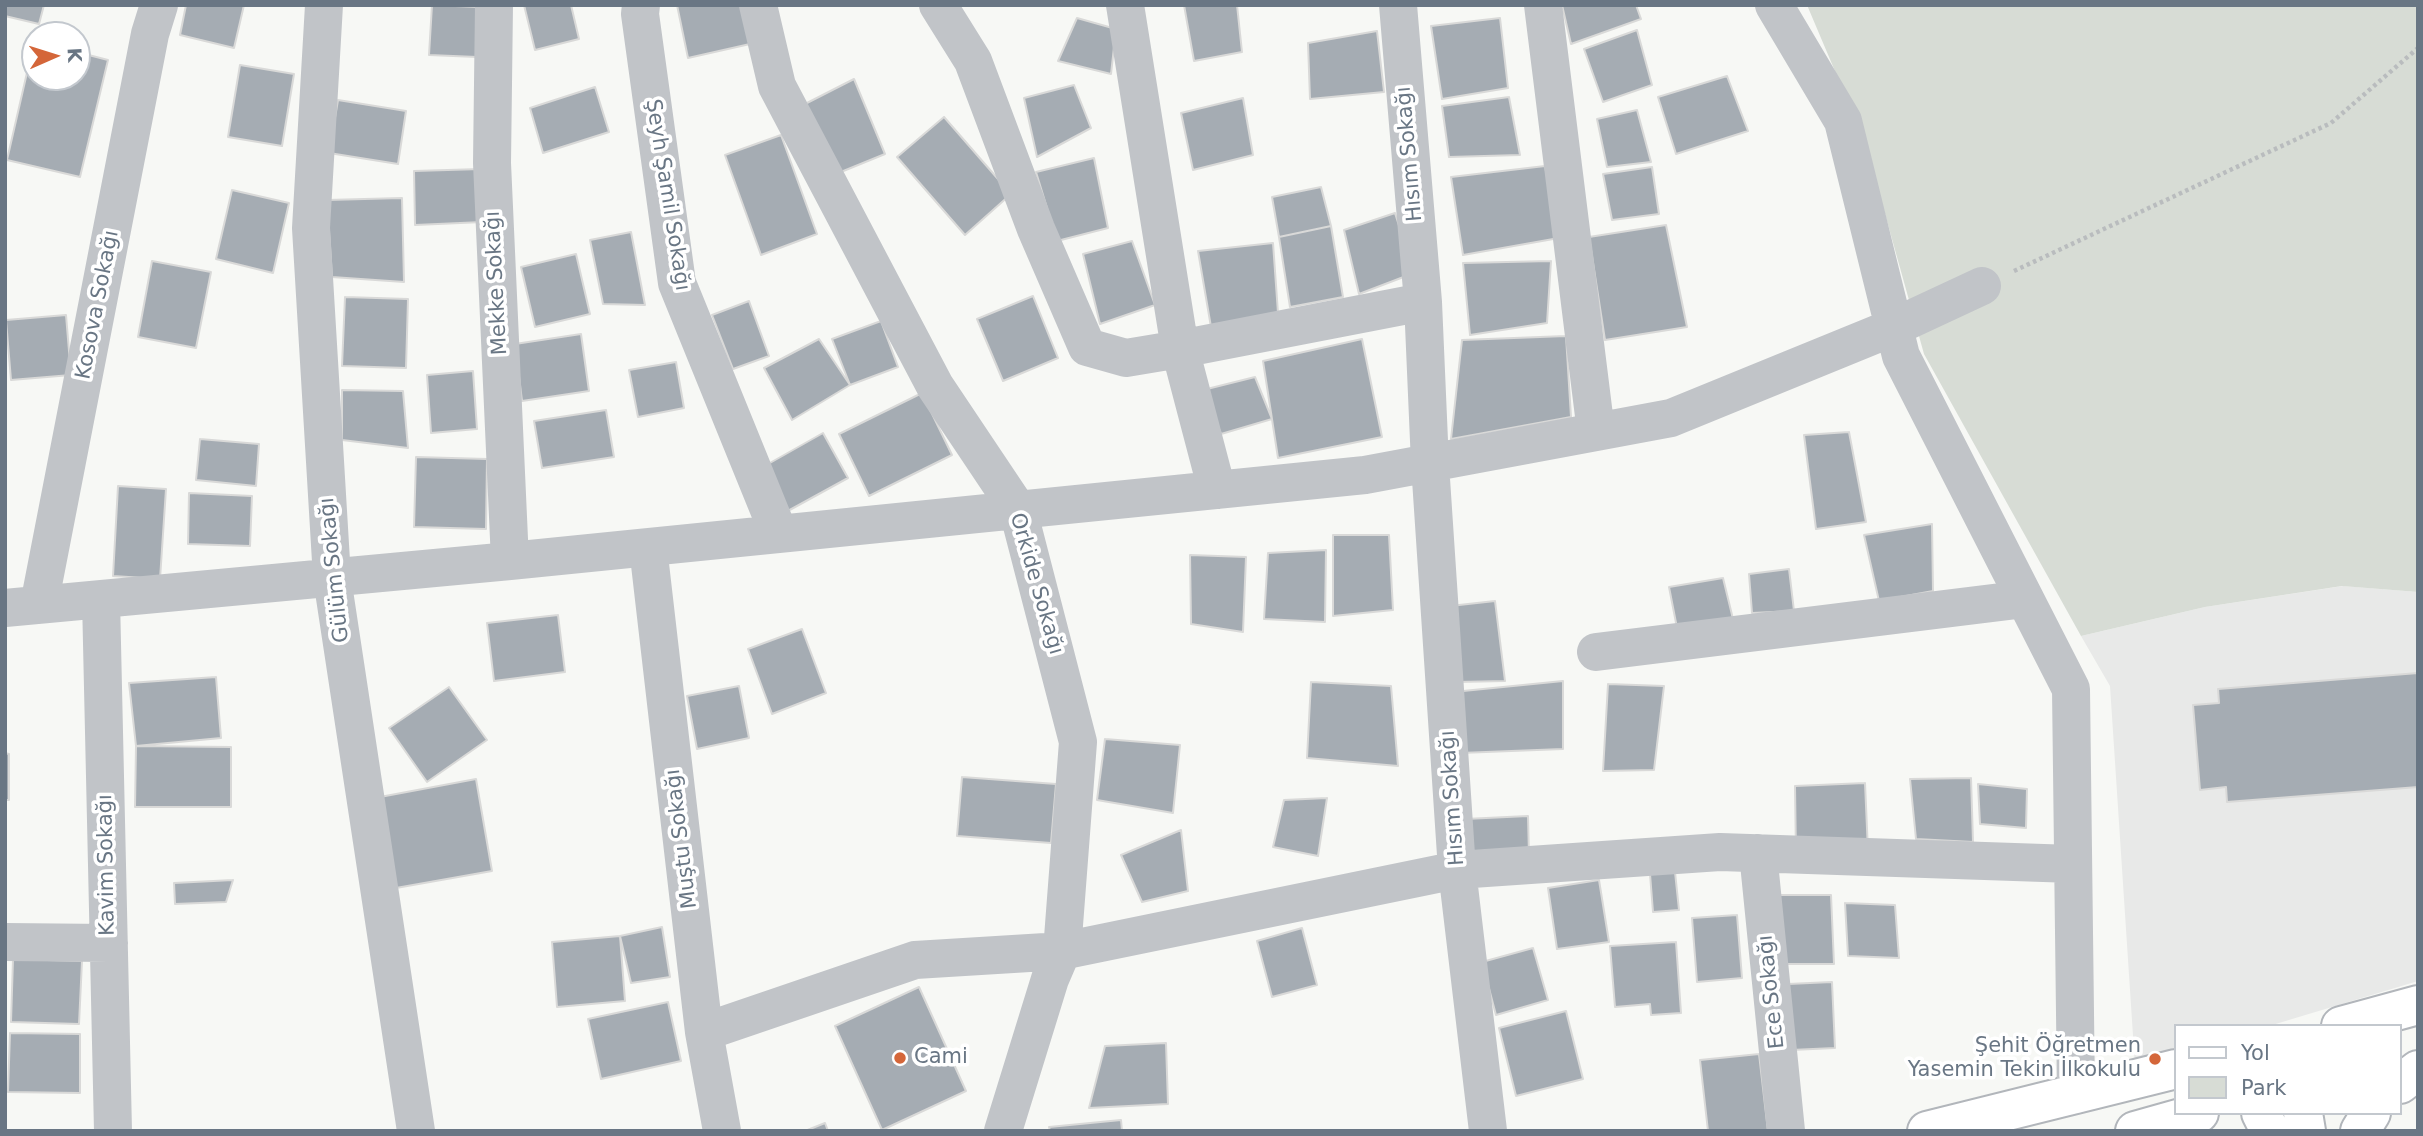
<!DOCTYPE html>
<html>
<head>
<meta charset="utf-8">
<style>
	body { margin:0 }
	#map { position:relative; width:2423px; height:1136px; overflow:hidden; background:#f7f8f5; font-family:"DejaVu Sans",sans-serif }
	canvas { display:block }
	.frame { position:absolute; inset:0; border:7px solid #697684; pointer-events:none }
	.legend { position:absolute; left:2174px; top:1024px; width:228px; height:91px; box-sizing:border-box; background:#fff; border:2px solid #c3c8ce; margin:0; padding:9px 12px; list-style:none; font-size:21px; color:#697684 }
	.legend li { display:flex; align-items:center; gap:14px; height:35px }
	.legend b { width:35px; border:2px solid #c3c8ce }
	.north { position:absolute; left:21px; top:21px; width:70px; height:70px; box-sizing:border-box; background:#fff; border:2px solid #c3c8ce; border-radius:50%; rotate:87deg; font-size:19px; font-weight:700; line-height:28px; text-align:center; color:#697684 }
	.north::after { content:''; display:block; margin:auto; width:24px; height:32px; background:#d46639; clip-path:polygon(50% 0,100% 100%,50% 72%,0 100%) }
</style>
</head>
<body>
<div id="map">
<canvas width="2423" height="1136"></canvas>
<div class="frame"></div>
<ul class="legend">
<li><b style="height:9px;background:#fff"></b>Yol</li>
<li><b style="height:19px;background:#d7dcd5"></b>Park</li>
</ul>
<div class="north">K</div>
</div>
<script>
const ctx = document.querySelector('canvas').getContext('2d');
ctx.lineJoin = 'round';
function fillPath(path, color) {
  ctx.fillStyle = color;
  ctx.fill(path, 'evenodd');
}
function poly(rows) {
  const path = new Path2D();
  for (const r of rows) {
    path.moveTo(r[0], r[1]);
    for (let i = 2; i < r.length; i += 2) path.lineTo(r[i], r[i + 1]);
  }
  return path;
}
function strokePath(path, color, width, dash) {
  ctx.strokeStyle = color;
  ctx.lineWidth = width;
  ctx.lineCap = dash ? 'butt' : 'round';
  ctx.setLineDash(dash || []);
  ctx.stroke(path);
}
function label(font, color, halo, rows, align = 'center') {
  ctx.font = font + ' "DejaVu Sans",sans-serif';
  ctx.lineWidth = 7;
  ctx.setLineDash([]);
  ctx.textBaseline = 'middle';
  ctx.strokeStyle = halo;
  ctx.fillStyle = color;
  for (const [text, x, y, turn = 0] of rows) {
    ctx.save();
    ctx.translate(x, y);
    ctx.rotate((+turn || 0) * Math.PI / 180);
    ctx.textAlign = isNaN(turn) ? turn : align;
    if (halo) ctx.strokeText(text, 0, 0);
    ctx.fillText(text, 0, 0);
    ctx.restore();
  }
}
const built = poly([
	[2343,586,2418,592,2418,981,2269,1026,2176,1026,2176,1053,2135,1066,2110,686,2081,636,2205,607]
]);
const green = poly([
	[1807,5,2418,5,2418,592,2342,586,2205,607,2081,636,1924,354,1865,142]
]);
const building = poly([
	[5,5,44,5,39,24,5,16,5,5],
	[186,5,244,5,234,48,180,35,186,5],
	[432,5,479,7,477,57,429,55,432,5],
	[524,5,571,5,579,39,535,50,524,5],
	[677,5,742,5,750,44,688,58,677,5],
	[1184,5,1237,5,1242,52,1194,61,1184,5],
	[1562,5,1636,5,1641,19,1571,44,1562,5],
	[1077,18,1116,29,1111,74,1058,61,1077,18],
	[1500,18,1508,88,1442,99,1431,26,1500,18],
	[1637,30,1652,85,1603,102,1584,49,1637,30],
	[1377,31,1384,92,1310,99,1308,43,1377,31],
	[34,42,35,77,77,77,77,52,108,60,80,177,7,160,34,42],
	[240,65,294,74,282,146,228,137,240,65],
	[1727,76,1748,131,1676,154,1658,97,1727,76],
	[854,79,885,154,836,174,805,104,854,79],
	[1074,85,1091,128,1037,157,1024,98,1074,85],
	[595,87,609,132,543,153,530,108,595,87],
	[1509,97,1520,155,1449,157,1442,106,1509,97],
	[1243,98,1253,155,1193,170,1181,113,1243,98],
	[338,100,406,111,398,164,329,153,338,100],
	[1637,110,1651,162,1607,167,1597,119,1637,110],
	[944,117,1011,194,965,235,897,157,944,117],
	[781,135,817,234,761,255,725,155,781,135],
	[1094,158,1108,228,1057,241,1036,172,1094,158],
	[1545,166,1559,238,1463,255,1451,177,1545,166],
	[1652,167,1659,214,1612,220,1603,174,1652,167],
	[481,169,483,222,415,225,414,171,481,169],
	[1321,187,1331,226,1279,237,1272,197,1321,187],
	[232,190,289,203,273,273,216,259,232,190],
	[402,198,404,282,332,277,327,200,402,198],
	[1395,213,1414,273,1359,294,1344,230,1395,213],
	[1666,225,1687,327,1605,340,1589,237,1666,225],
	[1331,226,1343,297,1290,307,1279,237,1331,226],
	[631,232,645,305,603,304,590,240,631,232],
	[1132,241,1155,305,1100,324,1083,254,1132,241],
	[1273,243,1278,313,1211,327,1198,251,1273,243],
	[576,254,590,314,535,327,521,267,576,254],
	[152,261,211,272,196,348,138,337,152,261],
	[1551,261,1547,323,1470,335,1463,263,1551,261],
	[1033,296,1058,358,1003,381,977,319,1033,296],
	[345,297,408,299,406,368,342,366,345,297],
	[749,301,769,356,733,369,712,315,749,301],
	[66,315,71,375,11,380,6,320,66,315],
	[881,321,898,367,850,385,832,339,881,321],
	[581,334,589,391,522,401,515,344,581,334],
	[1566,336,1571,417,1451,439,1462,340,1566,336],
	[819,339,850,385,792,420,764,368,819,339],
	[1362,339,1382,437,1278,458,1263,361,1362,339],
	[676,362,684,408,638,417,629,370,676,362],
	[473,371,477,429,431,433,427,375,473,371],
	[1255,377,1272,419,1221,434,1203,390,1255,377],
	[342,390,403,391,408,448,342,440,342,390],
	[922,393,952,455,869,496,839,434,922,393],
	[606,410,614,457,542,468,534,421,606,410],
	[1849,432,1866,522,1816,529,1804,435,1849,432],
	[823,433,848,478,786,512,761,468,823,433],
	[200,439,259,444,256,486,196,480,200,439],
	[416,457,487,459,486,529,414,527,416,457],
	[118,486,166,489,160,579,113,576,118,486],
	[189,493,252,496,250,546,188,544,189,493],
	[1932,524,1933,591,1879,601,1864,535,1932,524],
	[1333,535,1389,535,1393,610,1333,616,1333,535],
	[1326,550,1325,622,1264,619,1268,553,1326,550],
	[1190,555,1246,557,1243,632,1191,624,1190,555],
	[1789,569,1794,611,1752,613,1749,574,1789,569],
	[1723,578,1733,619,1678,633,1669,587,1723,578],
	[1495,601,1505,681,1457,682,1450,606,1495,601],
	[558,615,565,672,494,681,487,623,558,615],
	[802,629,826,693,772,714,748,649,802,629],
	[2418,673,2418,787,2227,802,2226,787,2200,790,2193,705,2219,703,2218,689,2418,673],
	[216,677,221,738,136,746,129,683,216,677],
	[1563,681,1563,749,1460,753,1463,691,1563,681],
	[1311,682,1391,686,1398,766,1307,758,1311,682],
	[1608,684,1664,686,1654,770,1603,771,1608,684],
	[739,686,749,738,697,749,687,696,739,686],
	[449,687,487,740,427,782,389,728,449,687],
	[1105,739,1180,745,1173,813,1097,800,1105,739],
	[136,746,231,747,231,807,135,807,136,746],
	[5,753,9,754,9,800,5,800,5,753],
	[962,777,1056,784,1051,843,957,836,962,777],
	[1971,778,1973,842,1916,839,1910,779,1971,778],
	[476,779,492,871,396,888,380,797,476,779],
	[1865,783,1868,851,1796,855,1795,786,1865,783],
	[1978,784,2027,789,2026,828,1980,824,1978,784],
	[1327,798,1318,856,1273,847,1284,800,1327,798],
	[1528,816,1529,856,1466,856,1465,819,1528,816],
	[1181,830,1188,891,1142,902,1121,855,1181,830],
	[1675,872,1679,910,1653,912,1650,874,1675,872],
	[233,880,226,902,175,904,174,883,233,880],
	[1599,880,1609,942,1557,949,1548,888,1599,880],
	[1778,895,1831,895,1834,964,1785,964,1778,895],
	[1845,903,1895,905,1899,958,1848,956,1845,903],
	[1737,915,1742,978,1697,982,1692,918,1737,915],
	[662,927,670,977,631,983,620,936,662,927],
	[1302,928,1317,985,1272,997,1257,941,1302,928],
	[620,936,625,1001,557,1007,552,942,620,936],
	[1676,942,1681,1013,1651,1015,1650,1004,1615,1007,1610,946,1676,942],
	[1533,948,1548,1000,1496,1015,1482,962,1533,948],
	[13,959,82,961,79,1024,11,1022,13,959],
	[1832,982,1835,1048,1791,1050,1788,984,1832,982],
	[919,987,966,1091,882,1130,835,1026,919,987],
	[668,1002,681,1061,601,1079,588,1019,668,1002],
	[1566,1011,1583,1079,1516,1096,1499,1028,1566,1011],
	[10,1033,80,1034,80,1093,8,1092,10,1033],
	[1166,1043,1168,1104,1089,1108,1105,1046,1166,1043],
	[1759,1054,1768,1131,1708,1131,1700,1060,1759,1054],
	[1121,1120,1122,1131,1050,1131,1049,1127,1121,1120],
	[825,1123,828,1131,805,1131,825,1123]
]);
const path = poly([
	[2014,271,2331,123,2418,48]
]);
const minor = poly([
	[324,5,311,228,332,578,416,1131],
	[494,5,492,163,510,561],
	[641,5,640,14,677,283,779,534],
	[758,5,777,86,935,386,1018,510,1078,742,1062,951,1050,979,1003,1131],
	[938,5,973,61,1036,229,1087,347,1126,358,1180,349,1217,490],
	[1125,5,1180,349,1423,302,1430,464,1457,870,1488,1131],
	[1398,5,1423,302],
	[1543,5,1596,432],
	[1774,5,1843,121,1901,356,2071,689,2076,1094],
	[648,547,704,1032,722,1131],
	[101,599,113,1131],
	[39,605,150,34,159,5],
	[5,608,510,561,1365,475,1671,418,1894,327,1982,286],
	[1596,652,2025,599],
	[1758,853,1786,1131],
	[5,942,109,943],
	[704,1032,915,960,1062,951,1457,870,1720,852,2073,864]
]);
const major = poly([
	[2341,1026,2418,1005],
	[2400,1084,2418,1070],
	[2261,1113,2270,1131],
	[2303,1113,2306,1131],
	[1927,1131,2176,1069],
	[2135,1131,2199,1113],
	[2360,1131,2371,1113]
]);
const markers = [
	[900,1058,7,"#d46639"],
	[2155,1059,7,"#d46639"]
];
const streetNames = [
	["Hısım Sokağı",1410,154,-95],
	["Şeyh Şamil Sokağı",667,195,81],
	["Mekke Sokağı",497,283,-93],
	["Kosova Sokağı",98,305,-79],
	["Gülüm Sokağı",335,570,-96],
	["Orkide Sokağı",1036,584,74],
	["Hısım Sokağı",1453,798,-94],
	["Muştu Sokağı",682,839,-97],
	["Kavim Sokağı",107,865,-91],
	["Ece Sokağı",1772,992,-96]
];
const poiNames = [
	["Şehit Öğretmen",2141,1047],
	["Yasemin Tekin İlkokulu",2141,1071],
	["Cami",914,1058,"left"]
];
fillPath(built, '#e8e9e8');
fillPath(green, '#d7dcd5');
fillPath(building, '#a5acb3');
strokePath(building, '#d9d9d8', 2);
strokePath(major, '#b2b6bb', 42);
strokePath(path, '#b9bcbe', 4.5, [3.5, 3.5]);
strokePath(minor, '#c1c4c8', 38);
strokePath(major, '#fff', 38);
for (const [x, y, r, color] of markers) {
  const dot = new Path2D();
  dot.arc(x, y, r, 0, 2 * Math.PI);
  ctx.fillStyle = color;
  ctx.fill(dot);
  strokePath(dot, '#fff', 2.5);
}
label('21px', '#697684', '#fff', streetNames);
label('21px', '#697684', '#fff', poiNames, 'right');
</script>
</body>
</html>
